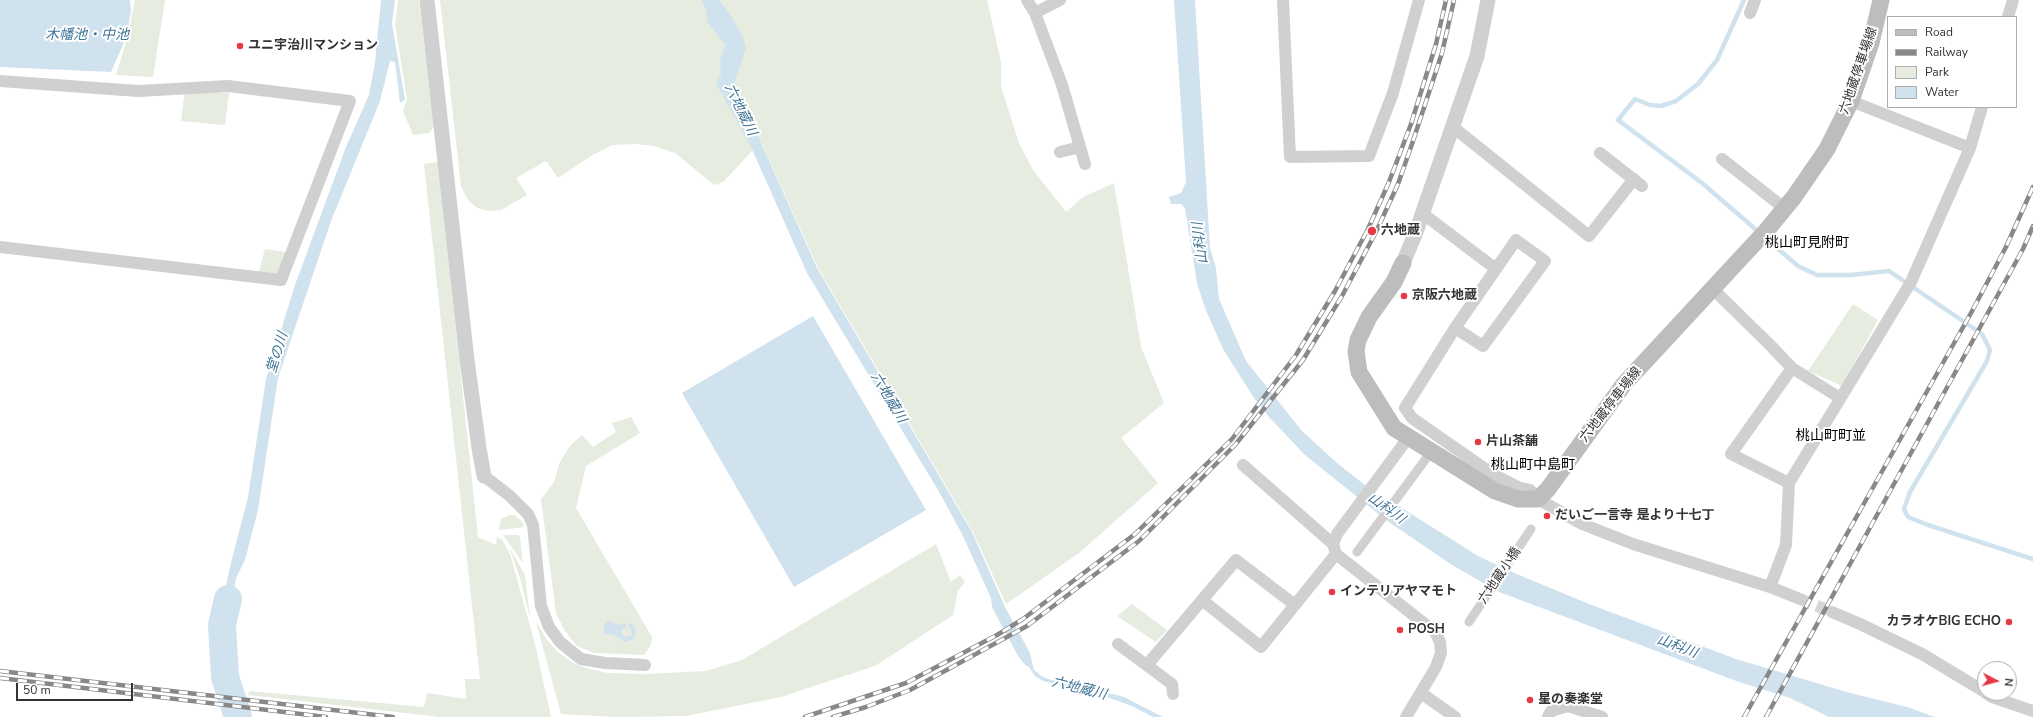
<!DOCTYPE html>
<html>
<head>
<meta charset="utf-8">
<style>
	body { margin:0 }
	#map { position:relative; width:2033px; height:717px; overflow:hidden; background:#fff; font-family:"Nunito Sans",sans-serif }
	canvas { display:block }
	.legend { position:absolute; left:1887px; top:16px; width:130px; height:92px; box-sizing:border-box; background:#fff; border:1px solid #adadad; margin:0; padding:5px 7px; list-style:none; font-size:12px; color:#333 }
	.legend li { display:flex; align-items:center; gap:8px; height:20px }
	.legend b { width:20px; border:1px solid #adadad }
	.north { position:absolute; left:1977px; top:661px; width:40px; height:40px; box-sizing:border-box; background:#fff; border:1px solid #adadad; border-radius:50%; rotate:96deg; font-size:11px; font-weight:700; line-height:16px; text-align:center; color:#333 }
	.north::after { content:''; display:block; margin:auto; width:14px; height:18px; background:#e63946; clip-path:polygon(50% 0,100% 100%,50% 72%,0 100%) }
	.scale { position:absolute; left:16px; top:683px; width:117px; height:18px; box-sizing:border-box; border:2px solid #333; border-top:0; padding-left:5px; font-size:12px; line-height:14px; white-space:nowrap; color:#333; -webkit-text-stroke:3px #fff; paint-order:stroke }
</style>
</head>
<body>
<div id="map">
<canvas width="2033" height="717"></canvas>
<ul class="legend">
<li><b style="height:5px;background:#bdbdbd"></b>Road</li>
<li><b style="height:5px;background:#888"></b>Railway</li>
<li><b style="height:11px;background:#e6ecdf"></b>Park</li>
<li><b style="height:11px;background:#cfe2ee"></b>Water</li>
</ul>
<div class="north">N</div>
<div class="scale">50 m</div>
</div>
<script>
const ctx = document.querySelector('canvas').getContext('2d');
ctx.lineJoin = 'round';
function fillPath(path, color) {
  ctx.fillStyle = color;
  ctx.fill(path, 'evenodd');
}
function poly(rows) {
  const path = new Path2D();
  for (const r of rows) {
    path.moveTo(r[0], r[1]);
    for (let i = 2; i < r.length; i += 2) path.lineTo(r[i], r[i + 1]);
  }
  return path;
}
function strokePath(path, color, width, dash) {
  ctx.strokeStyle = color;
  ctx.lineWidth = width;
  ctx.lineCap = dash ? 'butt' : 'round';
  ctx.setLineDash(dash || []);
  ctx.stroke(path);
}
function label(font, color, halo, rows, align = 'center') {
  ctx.font = font + ' "Nunito Sans","Noto Sans JP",sans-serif';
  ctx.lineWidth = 4;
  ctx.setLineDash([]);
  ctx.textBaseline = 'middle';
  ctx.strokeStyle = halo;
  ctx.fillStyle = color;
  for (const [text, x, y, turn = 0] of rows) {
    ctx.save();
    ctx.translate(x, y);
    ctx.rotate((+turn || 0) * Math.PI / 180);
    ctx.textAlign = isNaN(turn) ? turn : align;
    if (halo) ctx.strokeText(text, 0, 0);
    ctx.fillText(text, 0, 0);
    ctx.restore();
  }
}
const green = poly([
	[135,0,165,0,153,77,116,75,128,35],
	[398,0,419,0,434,126,429,133,413,135,403,111,407,99,395,25],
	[440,0,987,0,1001,62,1001,87,1019,143,1033,170,1066,212,1083,197,1114,183,1141,347,1164,403,1121,438,1158,483,1079,553,1006,604,973,532,818,268,762,144,753,150,723,182,714,185,675,153,654,146,636,144,612,145,591,156,558,178,546,161,516,178,527,195,501,210,489,211,477,208,468,200,461,186],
	[185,90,229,93,225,125,181,121],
	[438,162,478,537,496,545,497,537,502,540,510,554,535,644,551,717,440,717,248,695,249,691,424,707,427,693,466,699,465,679,480,679,424,164],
	[265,249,287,252,281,270,275,277,258,275],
	[1853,304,1878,320,1842,386,1808,371],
	[631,417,640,433,586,466,576,508,652,637,651,645,644,655,594,653,577,646,565,631,556,613,541,499,554,482,560,462,570,446,582,435,593,447,616,432,612,423],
	[509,515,514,515,522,521,524,527,499,530,501,519],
	[503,535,518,535,520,537,523,563],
	[936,544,951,582,960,575,965,582,958,591,953,615,875,666,781,697,686,716,616,717,561,714,536,622,547,640,558,652,573,663,586,668,608,673,644,674,706,671,742,660],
	[509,547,525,575,530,618,520,578],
	[1132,604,1167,630,1156,642,1117,616]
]);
const water = poly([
	[0,0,130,0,131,12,126,38,111,72,0,67],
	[381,0,395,0,392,23,405,100,400,103,395,62,390,61,380,101,331,221,278,378,258,510,245,560,236,578,225,636,215,635,231,563,248,497,266,379,295,285,346,147,369,95,375,63],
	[701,0,719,0,730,14,743,37,746,48,737,75,735,82,737,89,817,268,972,532,1005,607,1030,653,1034,670,1043,677,1051,680,1064,682,1124,697,1163,717,1153,717,1132,706,1104,696,1043,681,1035,676,1029,667,1025,665,1018,656,992,607,991,598,962,534,938,490,807,273,751,147,716,83,721,75,720,61,725,44,707,22,706,9],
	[1174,0,1195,0,1210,248,1216,268,1219,299,1246,361,1302,431,1337,463,1394,508,1397,505,1478,556,1519,575,1589,604,1736,659,1850,693,1907,707,1935,717,1829,717,1790,698,1739,682,1499,592,1452,565,1386,520,1305,455,1269,417,1254,398,1223,349,1205,308,1197,283,1185,208,1181,204,1171,204,1169,197,1181,193,1186,182],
	[813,316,926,510,794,587,682,393],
	[608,621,618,625,626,623,626,627,621,630,622,635,625,637,631,636,632,632,629,628,629,623,632,624,636,630,634,639,625,642,613,634,603,634,605,623]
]);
const stream = poly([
	[1744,0,1717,60,1698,84,1676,101,1661,106,1650,105,1635,99,1618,120,1702,183,1798,266,1817,275,1851,275,1889,271,1982,334,1990,350,1987,361,1910,492,1904,509,1908,517,1928,525,2033,559]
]);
const river = poly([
	[228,599,222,625,225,677,238,717]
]);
const minorTunnel = poly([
	[1800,599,1832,612]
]);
const pedestrian = poly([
	[1357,552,1431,452],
	[1469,622,1531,529]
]);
const minor = poly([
	[1027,0,1035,13,1062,85,1085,164],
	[1283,0,1290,157,1369,156,1393,93,1419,0],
	[1035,13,1060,0],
	[1750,13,1755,0],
	[2008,17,2013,0],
	[0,81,138,91,228,86,350,101,281,280,0,247],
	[1851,101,1970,148],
	[1453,127,1589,236,1634,179],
	[1060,152,1080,147],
	[1600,153,1642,186],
	[1722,159,1784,208],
	[1422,213,1496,269],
	[1712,288,1770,345,1792,368,1840,398],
	[1455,328,1483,346,1545,261,1516,240,1455,328,1405,408,1412,418,1491,473,1520,488,1530,490,1538,499,1582,524,1633,544,1770,587,1800,599],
	[1243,465,1333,544],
	[484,476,510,496,528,514,533,525,541,606,549,627,560,642,581,659,605,663,645,665],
	[1789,483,1731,454,1792,368],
	[1770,587,1786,545,1789,483,1911,282,1970,148,1982,107],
	[1202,600,1261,647,1336,554],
	[1832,612,1860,624,1922,654,1985,692],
	[1118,644,1172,684,1173,694],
	[1147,665,1236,560,1295,605],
	[1421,693,1455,717],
	[1986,693,1992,697,2033,711],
	[1406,717,1436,667,1441,653,1440,642,1435,632,1336,554,1333,544,1337,534,1408,438],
	[1548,717,1551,711,1568,706,1602,717]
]);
const tertiary = poly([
	[427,0,467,360,479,448,484,476],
	[1403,263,1416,232,1477,56,1488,0]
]);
const secondary = poly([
	[1403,263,1394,282,1369,317,1358,340,1356,351,1359,372,1394,428,1495,491,1518,499,1538,499,1548,489,1624,384,1766,231,1794,197,1827,149,1851,101,1871,43,1881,0]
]);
const rail = poly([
	[0,671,393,717],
	[0,678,326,717],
	[805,717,906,683,997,635,1023,619,1135,534,1232,439,1296,355,1335,291,1368,229,1389,182,1411,124,1436,44,1446,0],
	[833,717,866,707,910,690,1027,626,1139,541,1235,445,1303,360,1342,296,1376,232,1398,184,1412,144,1442,53,1454,0],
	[1744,717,1971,313,2006,247,2033,187],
	[1766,717,2023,249,2033,226]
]);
const markers = [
	[240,46,4,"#e63946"],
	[1372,231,5,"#e63946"],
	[1404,296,4,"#e63946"],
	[1478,442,4,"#e63946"],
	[1547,516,4,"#e63946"],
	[1332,592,4,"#e63946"],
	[2009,622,4,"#e63946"],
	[1400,630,4,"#e63946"],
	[1530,700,4,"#e63946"]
];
const poiNames = [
	["ユニ宇治川マンション",248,46],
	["六地蔵",1381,231],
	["京阪六地蔵",1412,296],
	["片山茶舗",1486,442],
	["だいご一言寺 是より十七丁",1555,516],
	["インテリアヤマモト",1340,592],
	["カラオケBIG ECHO",2001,622,"right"],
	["POSH",1408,630],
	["星の奏楽堂",1538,700]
];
const streetNames = [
	["六地蔵停車場線",1859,71,-71],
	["六地蔵停車場線",1611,405,-52],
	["六地蔵小橋",1500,576,-56]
];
const waterNames = [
	["木幡池・中池",87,36],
	["六地蔵川",740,110,64],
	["山科川",1201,243,-97],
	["堂の川",278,353,-73],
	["六地蔵川",888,398,59],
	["山科川",1386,509,36],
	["山科川",1677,647,21],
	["六地蔵川",1079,689,14]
];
const neighbourhoodNames = [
	["桃山町見附町",1807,244],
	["桃山町町並",1831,437],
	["桃山町中島町",1533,466]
];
fillPath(green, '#e6ecdf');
fillPath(water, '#cfe2ee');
strokePath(stream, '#cfe2ee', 4.5);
strokePath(river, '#cfe2ee', 28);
strokePath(minorTunnel, '#d6d6d6', 12, [12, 6]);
strokePath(pedestrian, '#d0d0d0', 9);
strokePath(minor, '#d0d0d0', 12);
strokePath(tertiary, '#d0d0d0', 15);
strokePath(secondary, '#bdbdbd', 17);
strokePath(rail, '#888', 4.5);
strokePath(rail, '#fff', 3, [9]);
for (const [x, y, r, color] of markers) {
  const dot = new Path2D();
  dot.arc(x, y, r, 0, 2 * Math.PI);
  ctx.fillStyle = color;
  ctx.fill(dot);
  strokePath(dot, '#fff', 1.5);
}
label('bold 13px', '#333', '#fff', poiNames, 'left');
label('13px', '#333', '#fff', streetNames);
label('italic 14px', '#3f7597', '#fff', waterNames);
label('14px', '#000', '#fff', neighbourhoodNames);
</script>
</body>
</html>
